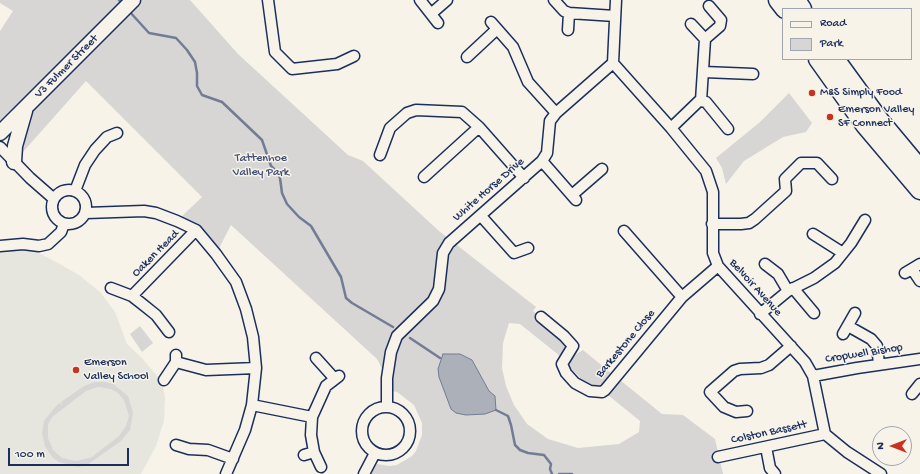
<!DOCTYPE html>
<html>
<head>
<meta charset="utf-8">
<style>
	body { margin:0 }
	#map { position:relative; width:920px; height:474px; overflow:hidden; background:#f7f3e8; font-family:"Gochi Hand",sans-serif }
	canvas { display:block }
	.legend { position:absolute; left:782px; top:8px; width:130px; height:52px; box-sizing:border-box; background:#f7f3e8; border:1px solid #9fa5b1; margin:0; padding:5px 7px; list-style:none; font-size:12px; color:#1b2f5e }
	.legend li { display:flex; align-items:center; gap:8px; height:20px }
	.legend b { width:20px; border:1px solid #9fa5b1 }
	.north { position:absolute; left:872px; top:426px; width:40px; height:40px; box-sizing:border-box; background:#f7f3e8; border:1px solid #9fa5b1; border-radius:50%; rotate:270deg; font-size:11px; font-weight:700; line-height:16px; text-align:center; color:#1b2f5e }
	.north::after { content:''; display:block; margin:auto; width:14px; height:18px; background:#c8321e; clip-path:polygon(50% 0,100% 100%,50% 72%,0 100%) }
	.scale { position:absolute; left:8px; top:448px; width:121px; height:18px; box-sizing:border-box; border:2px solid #1b2f5e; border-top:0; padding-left:5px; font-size:12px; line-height:14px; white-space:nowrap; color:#1b2f5e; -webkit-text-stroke:3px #f7f3e8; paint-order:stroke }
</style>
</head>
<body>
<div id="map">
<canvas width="920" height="474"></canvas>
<ul class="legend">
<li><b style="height:5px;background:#f7f3e8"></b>Road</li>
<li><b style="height:11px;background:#d7d6d4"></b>Park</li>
</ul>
<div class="north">N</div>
<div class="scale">100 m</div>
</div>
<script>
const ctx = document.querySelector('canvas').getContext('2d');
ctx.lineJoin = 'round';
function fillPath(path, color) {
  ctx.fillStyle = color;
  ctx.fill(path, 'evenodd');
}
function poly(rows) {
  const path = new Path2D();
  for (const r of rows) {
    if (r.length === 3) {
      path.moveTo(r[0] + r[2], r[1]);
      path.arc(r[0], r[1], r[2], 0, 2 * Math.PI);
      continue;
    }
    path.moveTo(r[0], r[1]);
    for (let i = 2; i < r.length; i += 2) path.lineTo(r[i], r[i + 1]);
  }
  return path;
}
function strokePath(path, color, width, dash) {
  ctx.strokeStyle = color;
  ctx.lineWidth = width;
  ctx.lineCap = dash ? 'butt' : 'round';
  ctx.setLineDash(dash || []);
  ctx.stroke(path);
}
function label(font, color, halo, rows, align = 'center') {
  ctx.font = font + ' "Gochi Hand",sans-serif';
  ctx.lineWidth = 3;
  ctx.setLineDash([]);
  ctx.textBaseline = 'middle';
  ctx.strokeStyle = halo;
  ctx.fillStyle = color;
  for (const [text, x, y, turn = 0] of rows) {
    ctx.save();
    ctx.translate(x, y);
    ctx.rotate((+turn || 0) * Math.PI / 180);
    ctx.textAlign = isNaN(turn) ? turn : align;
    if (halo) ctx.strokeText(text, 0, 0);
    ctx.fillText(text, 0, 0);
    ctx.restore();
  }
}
const built = poly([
	[17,249,35,251,56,262,79,275,101,293,115,312,127,344,142,358,162,382,165,397,164,421,156,446,141,474,0,474,0,250]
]);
const green = poly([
	[0,0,190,0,238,54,348,155,363,161,439,231,536,307,533,311,541,317,563,339,565,347,560,356,520,324,509,323,503,343,502,368,506,386,514,405,527,424,548,439,578,448,619,444,639,432,640,421,608,395,620,380,662,414,683,415,715,439,723,474,371,474,377,464,389,466,397,465,412,456,416,451,422,435,422,423,414,405,397,392,387,390,387,378,377,359,231,225,216,254,177,221,202,197,86,81,14,162,25,110,0,133,0,31,13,11,0,3],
	[789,93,812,123,806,132,783,137,744,161,726,184,722,168,716,158,760,122],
	[140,326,153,343,142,352,130,334],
	[583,350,611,373,602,385,594,386,581,379,569,366,571,357],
	[95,382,105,382,113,384,128,396,133,413,130,430,121,441,87,465,78,467,59,462,53,458,45,446,42,433,44,421,56,406,60,403,63,406,61,402,84,386],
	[98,387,111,389,118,393,124,400,129,416,126,426,119,436,92,457,76,461,62,458,53,450,48,438,48,424,52,417,86,391]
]);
const water = poly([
	[443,354,460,354,472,360,489,391,495,396,496,410,485,414,466,415,456,413,451,409,439,377,438,369,443,354]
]);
const stream = poly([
	[119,0,123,5],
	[129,11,149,33,176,38,187,50,195,62,197,73,197,86,202,95,222,102,262,140,271,166,276,171,280,178,282,193,287,204,299,217,311,226,341,277,346,298,352,303,393,327],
	[410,338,440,358],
	[496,410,508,416,511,425,515,445,520,450,528,453,544,455,551,464,550,469,552,474],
	[559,474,572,474]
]);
const street = poly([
	[268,0,275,52,292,69,337,64,354,56],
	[420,0,438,23],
	[554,0,564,11,569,13,615,16],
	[432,13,447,0],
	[491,22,513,47,528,82,556,113],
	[691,24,705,39],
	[568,30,569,13],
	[467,57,497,29],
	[613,63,671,128,706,171,713,192,713,253,718,266,805,362,813,376,825,434,847,452,881,474],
	[704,72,753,74],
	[701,101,706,102,728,129],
	[671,128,699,101,701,101,705,39,720,26,721,20,709,6],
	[0,147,30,178,54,199],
	[380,155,390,128,407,113,416,110,462,112,479,127,524,178],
	[542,161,576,200],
	[424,177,479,127],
	[69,207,17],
	[75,191,85,165,95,150,107,137,117,133],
	[572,195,602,169],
	[86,213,144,211,156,213,177,221,196,230,216,254,236,282,246,309,253,337,256,368,252,405,245,430,226,474],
	[481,216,514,253,528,248],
	[712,224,741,224,749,223,755,219,786,191,785,179,801,163,817,163,832,179],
	[624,231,682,297],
	[813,234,843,253],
	[0,246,23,244,39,246,48,244,61,232,64,224],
	[765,264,778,274,788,291],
	[912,269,920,281],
	[905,273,920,264],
	[111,288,132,296,141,303,156,315,169,332],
	[793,288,814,313],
	[132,296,196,230],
	[760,314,788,291,814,278,835,263,851,243,865,220],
	[541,317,564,336,573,346,562,364,566,373,575,383,590,391,602,392,605,390,682,297,718,266],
	[848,326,871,339,877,346,879,364],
	[843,334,855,313],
	[316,358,334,378],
	[176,362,206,370,256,368],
	[813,376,857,368,920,359],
	[164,380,176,362,176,355],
	[912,394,920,384],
	[252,405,312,417],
	[387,407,387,378,391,352,397,336,433,301,439,289,443,253,449,243,542,161,547,153,550,121,556,113,613,63,616,0],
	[386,431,24],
	[747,411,736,412,724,407,710,392,734,371,740,369,761,368,769,365,791,346],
	[176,445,189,449,208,450,233,459],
	[766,447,770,468,775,474],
	[304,455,314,452],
	[718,457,825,434],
	[321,467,314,452,311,435,312,417,326,386,339,376],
	[364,474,375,453]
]);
const secondary = poly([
	[0,133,133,0],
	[14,162,15,146,25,111]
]);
const highway = poly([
	[778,0,785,9],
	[796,0,802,9],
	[818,59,865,125,920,190],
	[835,59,880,121,920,169]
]);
const markers = [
	[812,93,4,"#c8321e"],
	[830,117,4,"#c8321e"],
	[76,370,4,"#c8321e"]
];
const streetNames = [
	["V3 Fulmer Street",67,67,-45],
	["White Horse Drive",489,190,-41],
	["Oaken Head",156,254,-45],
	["Belvoir Avenue",755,288,48],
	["Barkestone Close",626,344,-50],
	["Cropwell Bishop",864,354,-9],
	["Colston Bassett",769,433,-12]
];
const poiNames = [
	["M&S Simply Food",820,93],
	["Emerson Valley",838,110],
	["SF Connect",838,124],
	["Emerson",84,363],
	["Valley School",84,377]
];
const parkNames = [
	["Tattenhoe",261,159],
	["Valley Park",261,173]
];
fillPath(built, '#e6e5de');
fillPath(green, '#d7d6d4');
fillPath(water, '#acb0b9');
strokePath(water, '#727c95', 1);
strokePath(stream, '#727c95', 2.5);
strokePath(street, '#1b2f5e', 13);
strokePath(secondary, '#1b2f5e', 17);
strokePath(highway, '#1b2f5e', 21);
strokePath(street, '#f7f3e8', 10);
strokePath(secondary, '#f7f3e8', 14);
strokePath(highway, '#f7f3e8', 18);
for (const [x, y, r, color] of markers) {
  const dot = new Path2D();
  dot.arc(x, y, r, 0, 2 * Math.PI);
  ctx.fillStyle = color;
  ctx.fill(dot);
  strokePath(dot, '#f7f3e8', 1.5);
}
label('12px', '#1b2f5e', '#f7f3e8', streetNames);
label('12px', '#1b2f5e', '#f7f3e8', poiNames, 'left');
label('12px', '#415076', '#f7f3e8', parkNames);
</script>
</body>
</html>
